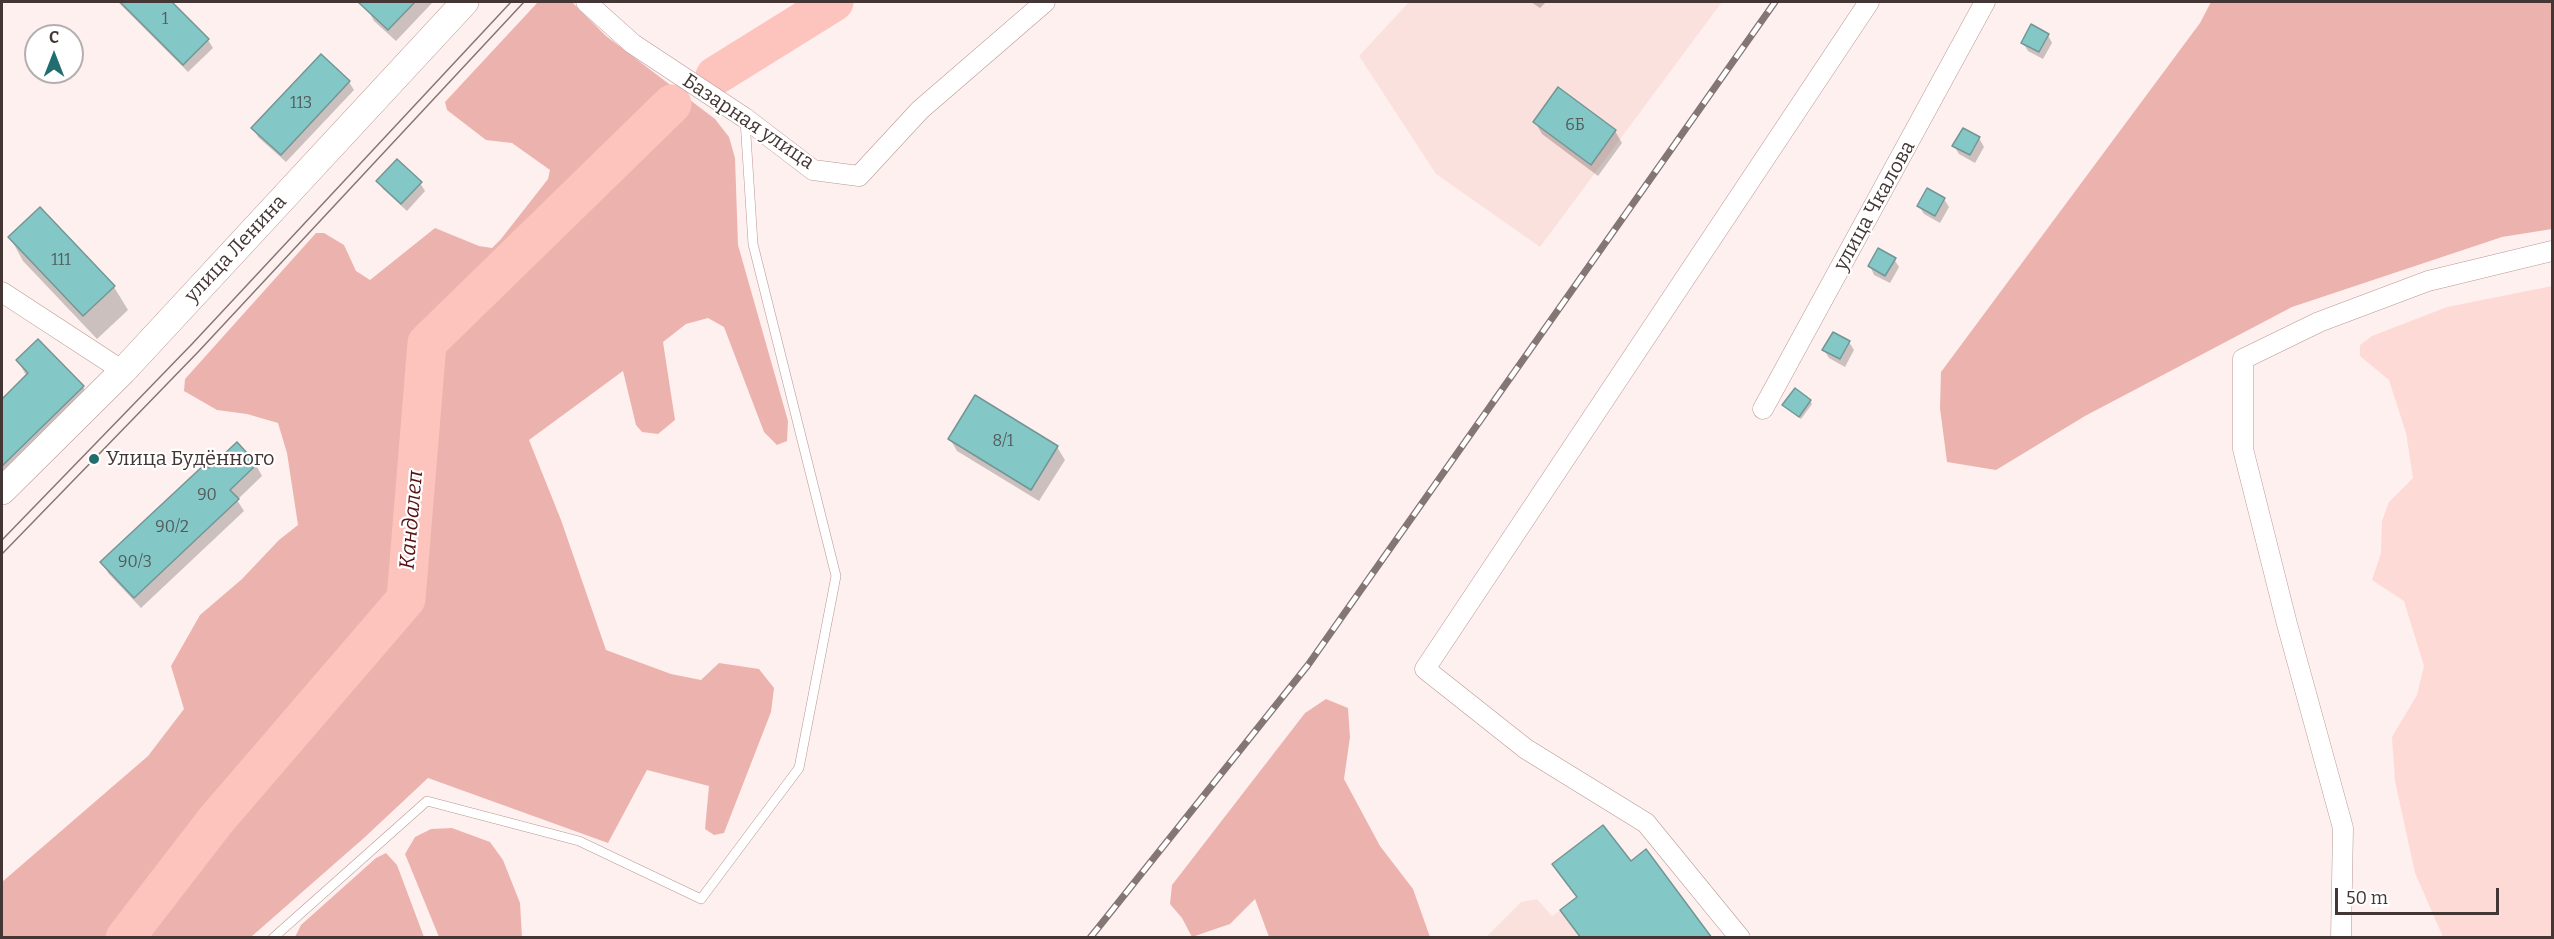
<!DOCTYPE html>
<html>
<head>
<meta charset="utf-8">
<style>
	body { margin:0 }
	#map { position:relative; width:2554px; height:939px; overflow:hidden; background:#fef0ee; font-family:Bitter,serif }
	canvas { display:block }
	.frame { position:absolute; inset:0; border:3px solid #443635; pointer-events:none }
	.north { position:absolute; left:24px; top:24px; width:60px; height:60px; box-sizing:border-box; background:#fff; border:2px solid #b4afae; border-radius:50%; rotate:0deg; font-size:16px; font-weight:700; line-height:24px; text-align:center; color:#443635 }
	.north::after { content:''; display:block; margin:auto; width:21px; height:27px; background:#226e6e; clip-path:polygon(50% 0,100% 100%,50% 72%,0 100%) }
	.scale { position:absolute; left:2335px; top:888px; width:164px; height:27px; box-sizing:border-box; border:3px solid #443635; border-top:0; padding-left:8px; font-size:18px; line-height:21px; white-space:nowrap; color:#443635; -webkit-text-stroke:4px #fff; paint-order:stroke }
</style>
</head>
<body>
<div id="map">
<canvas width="2554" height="939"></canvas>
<div class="frame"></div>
<div class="north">С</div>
<div class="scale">50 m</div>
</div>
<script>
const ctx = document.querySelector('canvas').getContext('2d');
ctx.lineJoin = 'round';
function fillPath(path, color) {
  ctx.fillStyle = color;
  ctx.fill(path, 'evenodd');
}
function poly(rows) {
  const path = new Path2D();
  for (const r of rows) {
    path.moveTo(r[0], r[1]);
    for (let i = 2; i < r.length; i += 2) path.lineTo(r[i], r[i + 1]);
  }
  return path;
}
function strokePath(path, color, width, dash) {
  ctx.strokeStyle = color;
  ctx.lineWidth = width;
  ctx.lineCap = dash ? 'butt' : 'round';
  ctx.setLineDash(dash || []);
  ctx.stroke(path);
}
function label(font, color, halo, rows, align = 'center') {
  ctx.font = font + ' Bitter,serif';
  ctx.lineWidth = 4.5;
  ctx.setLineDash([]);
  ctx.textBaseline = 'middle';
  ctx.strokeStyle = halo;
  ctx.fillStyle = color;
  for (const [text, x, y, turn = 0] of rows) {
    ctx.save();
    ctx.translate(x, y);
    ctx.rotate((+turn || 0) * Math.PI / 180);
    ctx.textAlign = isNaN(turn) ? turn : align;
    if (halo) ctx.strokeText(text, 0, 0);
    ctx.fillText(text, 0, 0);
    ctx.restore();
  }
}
const built = poly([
	[1409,2,1722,2,1540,247,1436,174,1359,56],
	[1603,825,1630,861,1646,849,1712,937,1485,938,1521,902,1537,899,1552,916,1577,898,1552,864]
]);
const green = poly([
	[2552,286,2552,937,2443,937,2415,873,2395,781,2392,737,2417,695,2424,666,2404,601,2372,580,2381,553,2382,521,2389,502,2413,478,2406,433,2389,380,2360,356,2360,345,2372,336,2447,307]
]);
const forest = poly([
	[538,2,572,2,606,36,715,119,729,137,735,158,738,245,788,421,787,441,777,445,764,432,724,327,708,318,686,324,663,342,675,420,658,434,642,432,636,425,623,371,529,440,561,520,606,650,671,674,701,680,719,663,759,669,774,688,771,712,724,833,714,835,705,829,709,786,647,770,608,843,428,778,365,837,251,937,2,938,2,882,148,756,184,709,171,666,200,615,242,579,279,540,298,525,287,453,278,423,247,414,217,410,184,391,185,379,316,233,324,233,344,245,356,271,370,280,435,228,479,246,492,248,501,239,548,179,550,170,512,143,486,140,447,110,445,102],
	[2211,2,2552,2,2552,229,2502,237,2292,307,2085,416,1996,470,1947,462,1940,408,1941,372,2200,23],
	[1326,699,1348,708,1350,737,1344,779,1380,846,1413,889,1430,937,1269,937,1255,899,1230,924,1192,937,1182,918,1170,904,1172,885,1305,713],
	[452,828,490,842,503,860,520,903,522,937,439,937,405,854,415,837,431,829],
	[386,853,397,865,424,937,295,937,301,925,376,858]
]);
const shadow = poly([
	[118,2,170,2,208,40,213,48,188,72],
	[373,2,433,2,396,41,374,21,367,8],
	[1531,2,1546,2,1540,8],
	[2048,35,2052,43,2043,59,2028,51,2023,43],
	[349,82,354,90,286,162,258,137,253,128],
	[1535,122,1615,131,1622,143,1598,176,1542,134],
	[1979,138,1984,147,1975,163,1959,154,1954,146],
	[378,181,420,183,425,191,407,211,383,189],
	[1944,199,1949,207,1940,223,1924,214,1919,206],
	[10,237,114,287,128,310,97,339,23,261],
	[1894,259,1899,267,1890,283,1874,275,1870,266],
	[38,341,83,387,93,404,2,492,2,402,27,377,18,361],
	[1849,342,1854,350,1845,367,1829,358,1824,350],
	[1810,401,1812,404,1801,419,1784,405],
	[950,439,1057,447,1065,460,1039,501,957,451],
	[237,444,256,465,262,476,237,500,244,511,141,608,109,574,102,563]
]);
const river = poly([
	[715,76,834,2],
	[125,938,216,820,406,599,427,343,672,104]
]);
const building = poly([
	[120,2,172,2,209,39,183,65,120,2],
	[358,2,415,2,388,30,358,2],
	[2031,24,2049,34,2039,52,2021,43,2031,24],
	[321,54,350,81,281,155,251,128,321,54],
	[1558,87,1616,130,1591,165,1533,122,1558,87],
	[1963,128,1980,137,1970,155,1952,146,1963,128],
	[397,159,422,182,401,204,376,181,397,159],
	[1927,188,1945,198,1935,216,1917,206,1927,188],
	[40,207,115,286,83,316,8,237,40,207],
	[1878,248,1896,258,1885,276,1868,266,1878,248],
	[1833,332,1850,341,1840,359,1822,350,1833,332],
	[38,339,84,386,2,466,2,399,28,373,16,360,38,339],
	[1795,388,1811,400,1799,417,1782,405,1795,388],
	[975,395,1058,446,1031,490,948,439,975,395],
	[237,442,257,464,230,490,239,499,134,598,100,562,205,464,209,468,237,442],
	[1603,825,1631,861,1646,849,1712,938,1581,938,1560,910,1577,897,1552,864,1603,825]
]);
const service = poly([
	[273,938,427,801,579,841,701,899,799,768,836,576,753,244,745,120]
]);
const minor = poly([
	[586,2,633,44,745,118,813,170,859,176,920,110,1045,2],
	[2,292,123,371],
	[1763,409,1985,2],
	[1740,938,1646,823,1526,749,1425,669,1869,2],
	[2341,938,2343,828,2287,624,2243,449,2243,359,2319,322,2428,281,2552,251]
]);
const secondary = poly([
	[2,491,123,371,465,2]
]);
const tram = poly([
	[2,540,192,344,511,2],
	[2,554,199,351,524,2]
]);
const rail = poly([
	[1090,938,1308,665,1775,2]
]);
const markers = [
	[94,459,6,"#226e6e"]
];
const numberNames = [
	["1",165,20],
	["113",301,104],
	["6Б",1575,126],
	["111",61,261],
	["8/1",1003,442],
	["90",207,496],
	["90/2",172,528],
	["90/3",135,563]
];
const streetNames = [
	["Базарная улица",748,122,34],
	["улица Чкалова",1875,206,-61],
	["улица Ленина",236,249,-47]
];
const poiNames = [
	["Улица Будённого",106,459]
];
const waterNames = [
	["Кандалеп",412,520,-85]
];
fillPath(built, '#fbe1de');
fillPath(green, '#fedad6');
fillPath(forest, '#ecb3ae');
fillPath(shadow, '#0003');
strokePath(river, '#fdc3bd', 39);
fillPath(building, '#84c7c7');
strokePath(building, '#739695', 1.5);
strokePath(service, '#b79894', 10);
strokePath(minor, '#b79894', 21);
strokePath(secondary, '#b79894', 28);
strokePath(service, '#fff', 9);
strokePath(minor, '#fff', 20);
strokePath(secondary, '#fff', 27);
strokePath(tram, '#847675', 1.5);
strokePath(rail, '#847675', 7);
strokePath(rail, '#fff', 4.5, [14]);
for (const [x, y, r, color] of markers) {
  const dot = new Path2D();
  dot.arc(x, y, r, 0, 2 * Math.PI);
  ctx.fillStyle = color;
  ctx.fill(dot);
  strokePath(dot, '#fff', 2);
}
label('16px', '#545a5a', null, numberNames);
label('20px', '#443635', '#fff', streetNames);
label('20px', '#443635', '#fff', poiNames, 'left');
label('italic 21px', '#551213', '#fff', waterNames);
</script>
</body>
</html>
